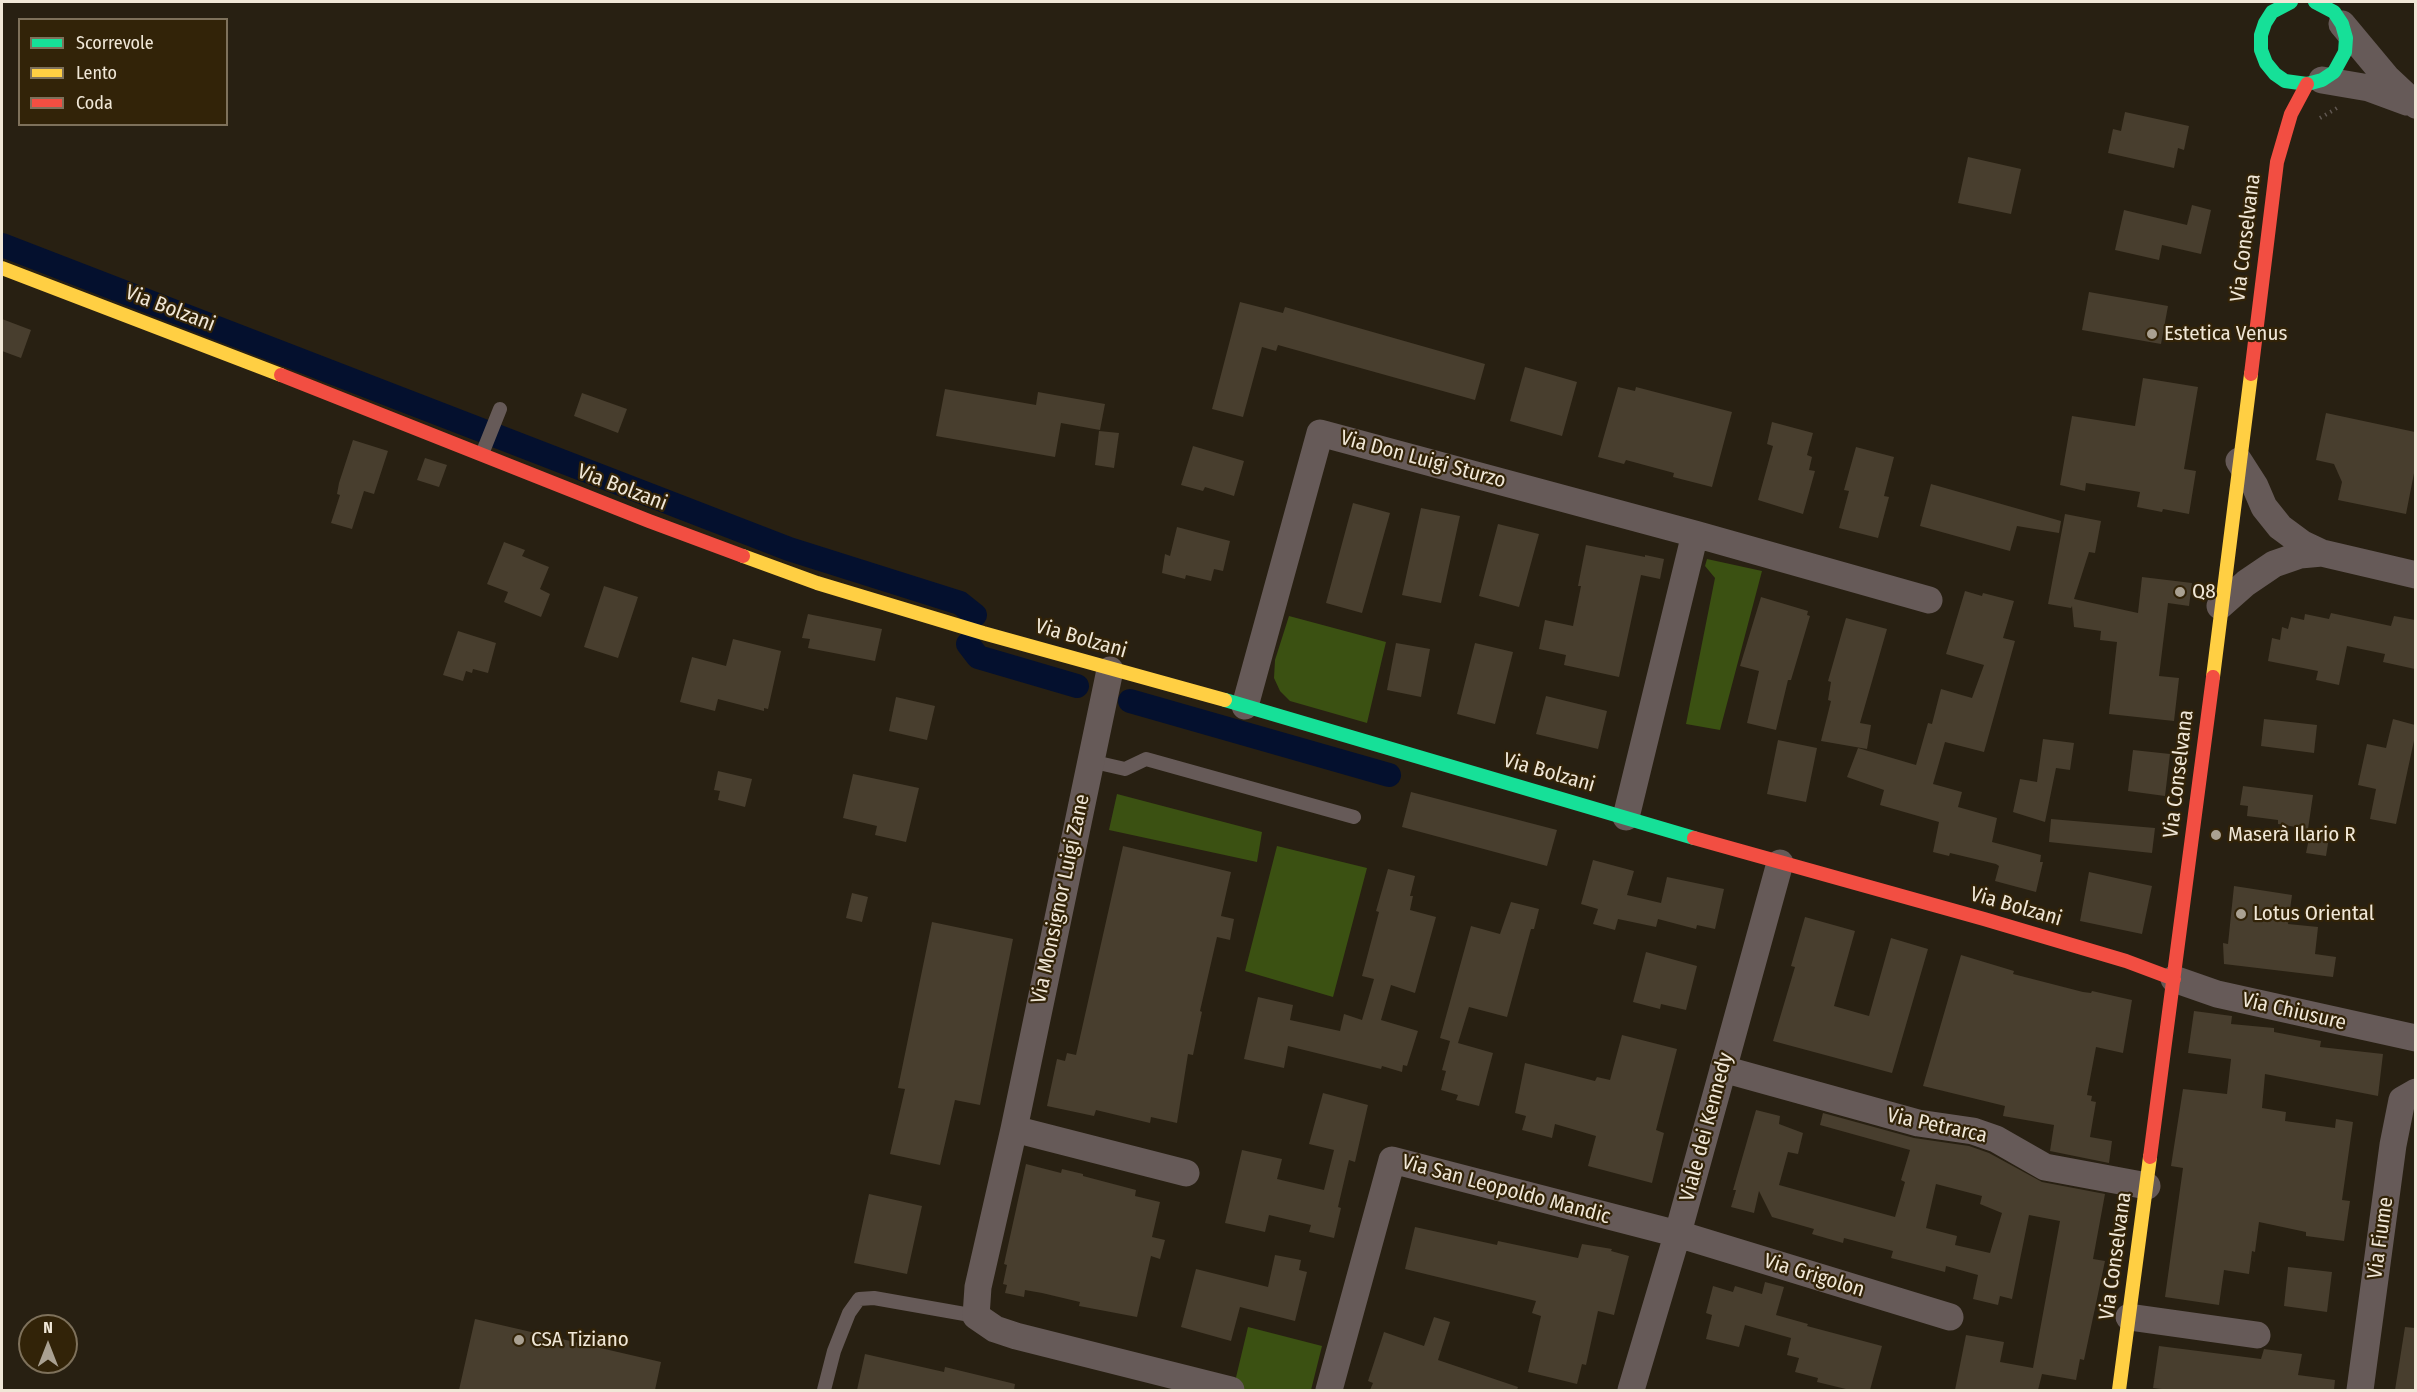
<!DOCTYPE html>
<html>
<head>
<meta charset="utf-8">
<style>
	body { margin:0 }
	#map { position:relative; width:2417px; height:1392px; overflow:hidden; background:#282012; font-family:"Fira Sans Condensed",sans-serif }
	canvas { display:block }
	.frame { position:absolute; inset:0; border:3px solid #f0e7d7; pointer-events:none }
	.legend { position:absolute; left:18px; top:18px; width:210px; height:108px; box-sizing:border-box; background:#322308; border:2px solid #7e715b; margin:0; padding:8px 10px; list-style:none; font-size:18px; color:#f0e7d7 }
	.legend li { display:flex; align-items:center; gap:12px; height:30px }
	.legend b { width:30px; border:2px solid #7e715b }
	.north { position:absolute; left:18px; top:1314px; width:60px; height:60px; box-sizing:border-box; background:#322308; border:2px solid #7e715b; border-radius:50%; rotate:0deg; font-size:16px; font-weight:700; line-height:24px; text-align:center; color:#f0e7d7 }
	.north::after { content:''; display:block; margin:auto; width:21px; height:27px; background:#aaa192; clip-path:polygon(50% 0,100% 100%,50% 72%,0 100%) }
</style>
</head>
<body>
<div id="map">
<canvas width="2417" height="1392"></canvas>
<div class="frame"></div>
<ul class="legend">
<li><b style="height:8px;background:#16e098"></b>Scorrevole</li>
<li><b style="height:8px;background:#ffcf43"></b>Lento</li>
<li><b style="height:8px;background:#f24e42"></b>Coda</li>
</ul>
<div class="north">N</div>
</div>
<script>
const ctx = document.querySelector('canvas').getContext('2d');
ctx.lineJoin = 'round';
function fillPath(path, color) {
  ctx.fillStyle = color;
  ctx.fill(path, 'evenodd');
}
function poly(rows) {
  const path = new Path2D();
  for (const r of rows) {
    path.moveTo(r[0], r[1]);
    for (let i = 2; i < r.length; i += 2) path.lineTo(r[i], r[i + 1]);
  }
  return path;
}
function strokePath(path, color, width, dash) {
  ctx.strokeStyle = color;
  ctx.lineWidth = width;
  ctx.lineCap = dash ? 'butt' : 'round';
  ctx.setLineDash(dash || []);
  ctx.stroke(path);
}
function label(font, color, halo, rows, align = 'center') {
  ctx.font = font + ' "Fira Sans Condensed",sans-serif';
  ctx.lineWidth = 4.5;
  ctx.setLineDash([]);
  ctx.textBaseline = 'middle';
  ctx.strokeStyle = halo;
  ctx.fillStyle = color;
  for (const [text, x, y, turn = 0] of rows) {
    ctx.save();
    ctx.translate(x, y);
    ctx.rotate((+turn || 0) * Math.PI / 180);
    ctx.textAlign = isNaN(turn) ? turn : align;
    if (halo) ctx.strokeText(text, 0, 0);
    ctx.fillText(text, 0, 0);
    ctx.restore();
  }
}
const green = poly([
	[1707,559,1762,571,1720,730,1686,724,1715,578,1705,566],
	[1289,616,1386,642,1367,723,1290,701,1280,691,1274,678,1275,660],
	[1117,794,1262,832,1257,862,1109,830],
	[1277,846,1367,868,1333,997,1245,971],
	[1248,1327,1322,1346,1311,1390,1233,1390]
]);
const canal = poly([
	[2,245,789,549,960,603,975,615],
	[968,644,978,657,1077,686],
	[1130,701,1389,775]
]);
const building = poly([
	[2125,112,2189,126,2184,150,2178,148,2174,168,2108,153,2113,129,2121,131],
	[1968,157,2021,169,2011,214,1958,203],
	[2192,205,2211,210,2201,254,2162,245,2159,260,2115,250,2124,210,2187,225],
	[2089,292,2168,306,2161,344,2082,330],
	[1240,302,1283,313,1285,307,1485,364,1475,400,1278,345,1276,351,1262,347,1243,417,1212,409],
	[2,319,31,330,21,358,2,351],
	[1525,367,1577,382,1562,436,1510,421],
	[2143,378,2198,387,2184,469,2196,471,2189,514,2163,509,2162,512,2137,507,2140,492,2086,483,2085,491,2060,485,2072,416,2135,426],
	[1618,387,1635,391,1636,387,1732,412,1712,487,1673,477,1674,473,1626,460,1624,464,1598,457],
	[945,389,1036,405,1038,392,1105,404,1100,430,1061,423,1055,457,936,436],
	[582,393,627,409,618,433,574,416],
	[2326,413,2415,432,2415,468,2406,514,2338,500,2342,482,2334,464,2316,460],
	[1772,422,1813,433,1807,455,1812,457,1809,470,1815,471,1803,514,1758,500,1773,446,1767,444],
	[1099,431,1119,433,1114,468,1095,465],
	[353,440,388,451,374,494,364,491,352,529,331,523,340,495,337,494,339,483],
	[1193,446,1244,461,1234,496,1205,487,1203,491,1181,485],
	[1856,447,1894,457,1884,496,1889,497,1878,538,1839,528,1849,491,1844,490],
	[425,458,447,465,439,487,417,480],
	[1931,484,2061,521,2059,533,2017,526,2010,551,1920,526],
	[1353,503,1390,513,1362,613,1326,603],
	[1421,508,1460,516,1441,603,1402,595],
	[2065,514,2101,521,2095,553,2089,552,2074,599,2138,613,2142,577,2192,583,2189,606,2168,603,2159,676,2179,678,2174,721,2109,714,2117,642,2100,640,2101,631,2074,627,2072,606,2071,608,2048,604],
	[1498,524,1539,534,1519,607,1479,596],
	[1177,527,1230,541,1223,571,1214,569,1211,581,1186,575,1185,579,1162,573,1165,554,1170,556],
	[504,542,525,550,522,556,549,567,540,589,550,594,541,617,504,602,508,592,487,584],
	[1586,545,1645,557,1645,555,1664,559,1660,579,1641,575,1619,677,1564,665,1566,655,1539,649,1545,620,1573,626,1581,586,1578,586],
	[604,586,638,597,618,658,584,647],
	[1965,591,1982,596,1983,593,2014,601,2003,638,2015,641,1984,752,1945,742,1933,784,1962,792,1958,807,1997,818,1992,842,2041,855,2040,862,2043,862,2036,892,1995,881,1999,866,1996,864,1950,853,1949,856,1933,852,1939,822,1880,805,1884,790,1847,777,1858,748,1916,765,1928,723,1932,724,1941,689,1972,698,1984,665,1946,654],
	[1761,597,1808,611,1807,615,1810,616,1791,680,1788,680,1776,730,1747,723,1759,671,1740,666],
	[2331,613,2391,626,2394,616,2415,620,2415,669,2383,662,2385,654,2347,646,2339,685,2316,680,2318,671,2268,661,2272,638,2280,640,2282,627,2288,629,2291,617,2304,620,2305,614,2329,619],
	[808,614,882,629,875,661,808,648,810,639,802,638],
	[1846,618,1887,629,1860,723,1871,725,1867,749,1821,741,1831,701,1828,700,1831,682,1828,681],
	[458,631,496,643,488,673,473,669,472,673,466,671,463,681,443,675],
	[733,639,781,651,768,709,764,708,764,711,718,699,715,711,680,702,692,657,726,666],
	[1396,643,1430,649,1421,697,1387,690],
	[1475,643,1513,652,1495,724,1457,714],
	[1546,696,1607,711,1598,749,1536,734],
	[896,697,935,706,927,740,889,731],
	[2264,719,2317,725,2314,753,2261,746],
	[2393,719,2415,725,2415,736,2396,824,2370,819,2376,789,2358,785,2367,744,2386,748],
	[2043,739,2074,743,2070,770,2056,768,2045,822,2013,812,2020,779,2037,782],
	[1778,740,1817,748,1806,802,1767,794],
	[2133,750,2170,754,2165,796,2128,791],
	[718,771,752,779,745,807,718,800,720,791,714,790],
	[853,774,919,788,906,842,875,835,877,826,843,818],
	[2243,786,2313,795,2308,829,2278,824,2278,820,2247,816,2248,806,2240,805],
	[1411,792,1557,830,1547,866,1402,827],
	[2051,819,2155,828,2152,853,2049,842],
	[2310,834,2329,837,2326,856,2306,853],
	[1123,846,1231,872,1221,916,1234,919,1230,940,1217,937,1200,1011,1202,1012,1193,1055,1188,1054,1177,1123,1151,1117,1150,1123,1096,1110,1094,1116,1047,1106,1057,1059,1065,1061,1067,1053,1076,1055],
	[1593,860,1634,871,1627,895,1661,903,1667,877,1724,889,1715,929,1697,925,1696,929,1658,919,1656,927,1618,919,1615,930,1593,924,1598,909,1581,904],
	[1388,869,1415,876,1410,896,1413,896,1410,910,1436,917,1415,993,1391,985,1381,1020,1418,1031,1407,1066,1403,1065,1402,1072,1382,1066,1381,1069,1288,1046,1284,1068,1244,1059,1258,997,1293,1005,1290,1020,1340,1031,1344,1014,1362,1020,1374,979,1362,976,1379,912,1376,911],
	[2089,872,2152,886,2142,934,2080,921],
	[2234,886,2292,895,2288,924,2318,927,2315,954,2336,957,2333,977,2224,964,2223,943,2228,944],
	[852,893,868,897,862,922,846,918],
	[1511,902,1539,909,1534,929,1531,929,1507,1017,1469,1007,1458,1043,1493,1053,1479,1106,1456,1100,1458,1095,1441,1090,1446,1071,1442,1070,1450,1041,1440,1038,1471,926,1500,934],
	[1805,917,1855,931,1834,1006,1869,1016,1891,938,1928,949,1892,1073,1773,1041,1795,967,1791,966],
	[932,922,1013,939,980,1105,955,1100,940,1165,890,1154,905,1089,898,1088],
	[1646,952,1697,966,1686,1010,1661,1004,1660,1009,1633,1002],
	[1961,955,2014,971,2013,974,2083,992,2091,993,2092,991,2132,1000,2123,1053,2096,1047,2087,1095,2092,1096,2091,1101,2096,1102,2090,1137,2112,1141,2109,1163,2050,1151,2054,1125,2003,1116,2005,1106,1923,1086],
	[2194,1011,2232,1016,2231,1024,2274,1028,2274,1032,2321,1041,2320,1047,2383,1054,2378,1096,2265,1074,2262,1108,2286,1112,2285,1121,2335,1128,2336,1119,2353,1122,2342,1200,2350,1201,2344,1241,2306,1236,2306,1232,2259,1222,2255,1252,2252,1251,2249,1274,2224,1270,2219,1305,2165,1297,2183,1168,2171,1166,2183,1089,2227,1094,2231,1059,2188,1053],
	[1622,1035,1677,1049,1656,1130,1664,1133,1652,1183,1588,1166,1596,1136,1555,1124,1552,1138,1522,1130,1526,1116,1515,1113,1525,1063,1595,1081,1597,1077,1610,1080],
	[1323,1093,1368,1105,1355,1162,1349,1160,1338,1207,1341,1208,1334,1238,1309,1232,1311,1225,1269,1215,1265,1232,1225,1223,1242,1150,1282,1159,1277,1179,1324,1190,1334,1150,1309,1144],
	[1756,1110,1780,1116,1779,1124,1803,1133,1798,1154,1788,1152,1779,1185,1895,1217,1905,1182,1901,1180,1910,1150,1820,1125,1823,1113,1914,1138,1969,1146,1989,1153,2042,1182,2105,1194,2093,1259,2105,1261,2084,1360,2080,1359,2076,1380,2042,1374,2038,1390,1955,1390,1966,1335,2004,1342,2000,1362,2033,1368,2060,1221,2029,1215,2012,1299,2000,1296,1998,1305,1973,1299,1978,1275,1946,1266,1945,1272,1891,1258,1893,1251,1844,1238,1843,1243,1812,1234,1814,1229,1772,1217,1759,1191,1754,1213,1731,1207,1736,1190,1733,1190],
	[1936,1184,1982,1196,1980,1204,2002,1213,1990,1253,1955,1245,1957,1236,1926,1228],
	[1026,1164,1061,1173,1062,1169,1083,1174,1083,1176,1136,1190,1135,1196,1160,1202,1152,1237,1165,1240,1160,1259,1151,1256,1137,1317,1079,1306,1080,1302,1042,1293,1025,1290,1024,1297,1005,1293,1007,1285,1003,1284,1007,1265,1004,1264],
	[869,1194,922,1206,907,1274,854,1263],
	[1415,1227,1497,1245,1498,1241,1578,1258,1582,1244,1612,1249,1611,1251,1629,1256,1614,1315,1598,1311,1586,1365,1582,1364,1577,1384,1528,1372,1541,1316,1532,1313,1536,1301,1405,1269],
	[1275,1255,1301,1260,1299,1270,1307,1272,1295,1321,1240,1307,1231,1341,1181,1327,1196,1269,1268,1287],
	[2288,1267,2332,1272,2327,1312,2284,1306],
	[1765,1282,1784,1287,1776,1315,1808,1324,1807,1326,1882,1346,1870,1390,1850,1390,1817,1382,1818,1378,1795,1372,1799,1358,1787,1355,1791,1338,1745,1325,1739,1347,1706,1339,1712,1315,1706,1313,1713,1286,1733,1292,1735,1286,1762,1294],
	[1434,1317,1450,1322,1438,1360,1518,1387,1517,1390,1370,1390,1373,1383,1368,1381,1384,1332,1424,1346],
	[475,1319,661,1362,655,1390,459,1390],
	[2405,1327,2415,1328,2415,1390,2395,1390],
	[2159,1346,2261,1359,2264,1349,2302,1354,2298,1375,2335,1380,2334,1390,2171,1390,2153,1388],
	[865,1354,944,1372,945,1367,1015,1384,1014,1390,857,1390]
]);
const path = poly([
	[2320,118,2337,108]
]);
const lane = poly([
	[482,454,500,409],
	[1090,761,1125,769,1146,759,1354,817],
	[824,1390,834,1351,849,1313,859,1299,874,1298,976,1316]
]);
const street = poly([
	[2342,24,2387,78,2416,105],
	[2322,80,2369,88,2407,102],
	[2239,461,2255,486,2264,507,2280,527,2303,544,2322,553,2416,575],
	[2220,606,2246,583,2274,564,2300,555,2322,553],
	[1110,670,1014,1129,978,1287,976,1316,995,1329,1016,1336,1231,1390],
	[1245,706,1320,433,1695,534,1929,600],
	[1626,817,1695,534],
	[2174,979,2217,994,2416,1038],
	[1723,1069,1918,1123,1973,1131,1996,1139,2045,1167,2147,1186],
	[1014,1129,1186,1173],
	[2129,1317,2257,1335],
	[1329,1390,1392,1160,1678,1234,1950,1317],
	[1631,1390,1681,1222,1780,863],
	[2360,1390,2393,1145,2402,1100,2416,1092]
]);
const fast = poly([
	[2291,2,2272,12,2265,23,2261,35,2261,50,2266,63,2275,74,2285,81,2307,84,2322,80,2334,72,2345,52,2346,38,2342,24,2334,12,2315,2],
	[1225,700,1694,838]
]);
const slow = poly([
	[2,268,281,375],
	[743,556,817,583,983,633,1225,700],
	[2213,677,2251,374],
	[2119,1390,2150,1157]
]);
const jam = poly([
	[2251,374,2277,162,2291,114,2307,84],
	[281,375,649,521,743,556],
	[1694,838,1984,919,2126,961,2174,979],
	[2150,1157,2213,677]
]);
const markers = [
	[2152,334,6,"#aaa192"],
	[2180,592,6,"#aaa192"],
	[2216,835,6,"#aaa192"],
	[2241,914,6,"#aaa192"],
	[519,1340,6,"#aaa192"]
];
const streetNames = [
	["Via Conselvana",2246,238,-83],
	["Via Bolzani",170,309,21],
	["Via Don Luigi Sturzo",1423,460,15],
	["Via Bolzani",622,488,21],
	["Via Bolzani",1081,639,16],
	["Via Bolzani",1549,773,16],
	["Via Conselvana",2179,774,-83],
	["Via Monsignor Luigi Zane",1061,899,-78],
	["Via Bolzani",2016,907,16],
	["Via Chiusure",2294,1012,13],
	["Via Petrarca",1937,1126,12],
	["Viale dei Kennedy",1707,1127,-75],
	["Via San Leopoldo Mandic",1506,1190,15],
	["Via Fiume",2381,1238,-82],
	["Via Conselvana",2116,1256,-82],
	["Via Grigolon",1814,1276,17]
];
const poiNames = [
	["Estetica Venus",2164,334],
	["Q8",2192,592],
	["Maserà Ilario R",2228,835],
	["Lotus Oriental",2253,914],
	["CSA Tiziano",531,1340]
];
fillPath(green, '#3b5112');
strokePath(canal, '#04102e', 24);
fillPath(building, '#483e2e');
strokePath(path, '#605751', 4, [1.5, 4.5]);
strokePath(lane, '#665a58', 14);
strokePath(street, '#665a58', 27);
strokePath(fast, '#16e098', 14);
strokePath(slow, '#ffcf43', 14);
strokePath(jam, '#f24e42', 14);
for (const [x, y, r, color] of markers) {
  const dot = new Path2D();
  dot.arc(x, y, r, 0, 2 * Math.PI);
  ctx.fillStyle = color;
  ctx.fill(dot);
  strokePath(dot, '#322308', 2);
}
label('21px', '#f0e7d7', '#322308', streetNames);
label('21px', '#f0e7d7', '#322308', poiNames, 'left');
</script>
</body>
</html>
